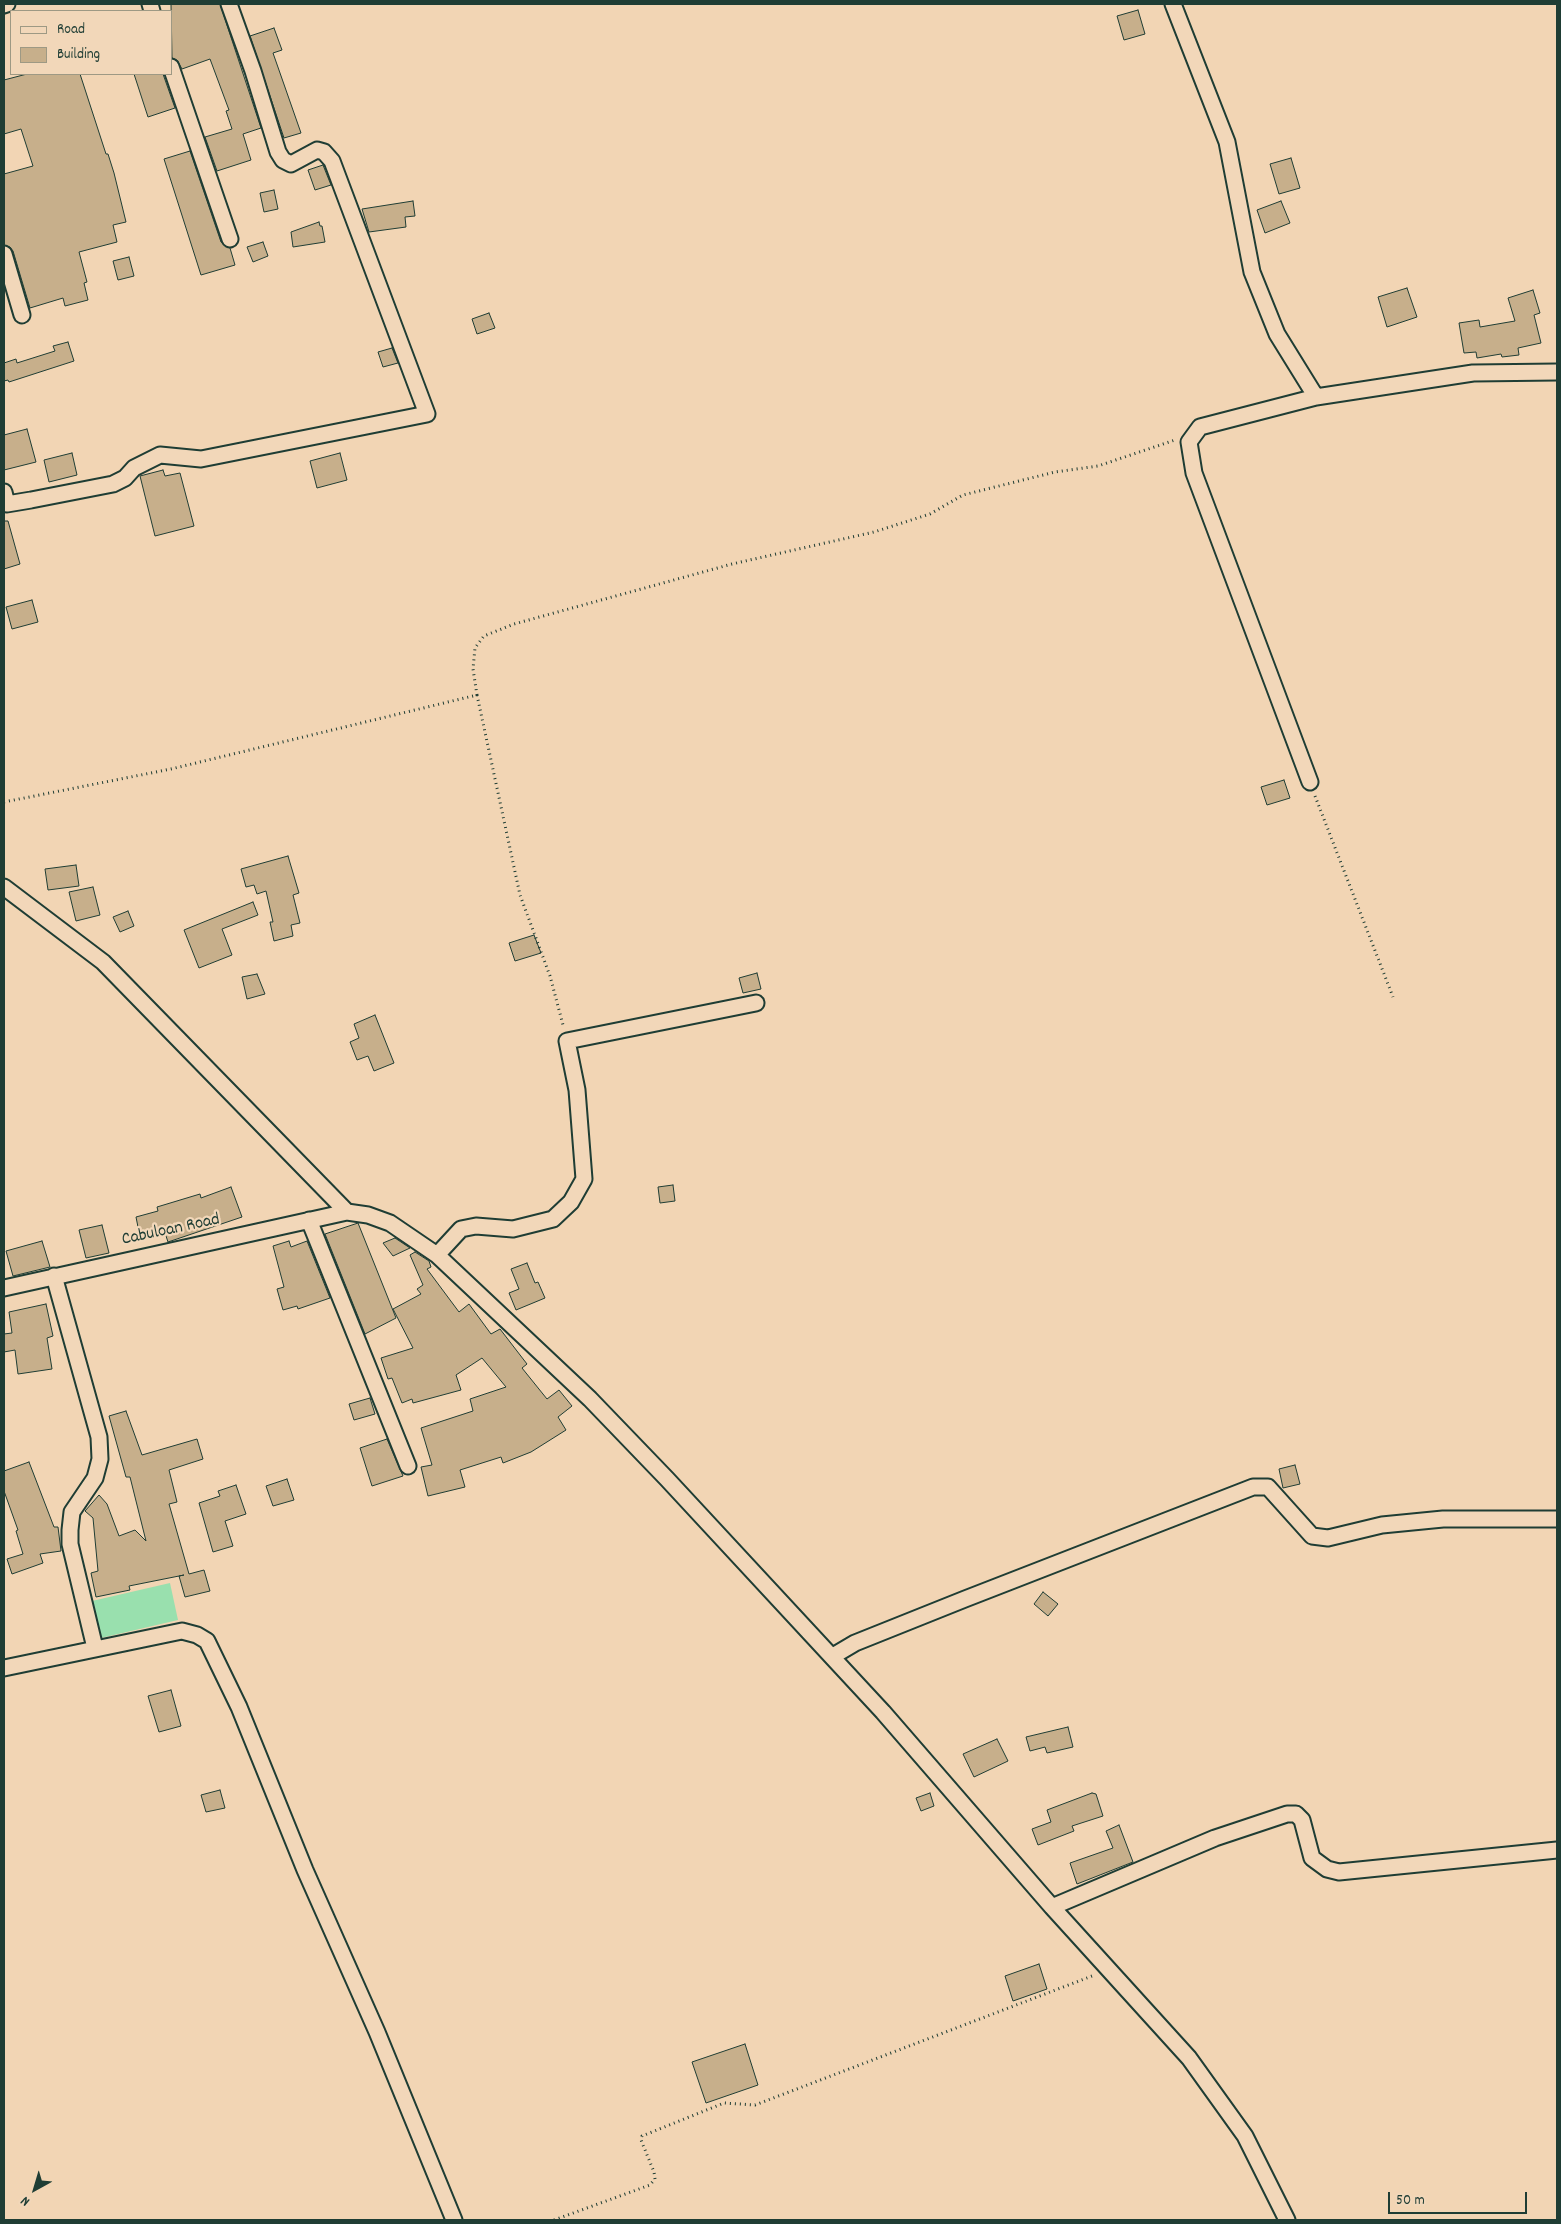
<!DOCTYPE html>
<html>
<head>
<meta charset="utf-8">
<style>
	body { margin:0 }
	#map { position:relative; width:1561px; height:2224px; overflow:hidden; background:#f2d5b4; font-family:Dekko,sans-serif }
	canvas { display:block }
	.frame { position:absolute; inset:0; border:5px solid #1f3d34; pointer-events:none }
	.legend { position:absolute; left:10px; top:10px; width:162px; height:65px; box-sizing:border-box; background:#f2d7b9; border:1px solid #9e9984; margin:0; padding:6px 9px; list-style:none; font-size:15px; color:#1f3d34 }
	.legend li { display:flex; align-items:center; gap:10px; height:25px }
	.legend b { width:25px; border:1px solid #9e9984 }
	.north { position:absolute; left:10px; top:2164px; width:50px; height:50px; -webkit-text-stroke:4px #f2d7b9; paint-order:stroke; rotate:219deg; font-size:14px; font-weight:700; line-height:20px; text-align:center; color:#1f3d34 }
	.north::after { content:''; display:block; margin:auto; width:18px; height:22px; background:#1f3d34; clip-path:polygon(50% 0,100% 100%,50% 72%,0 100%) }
	.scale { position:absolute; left:1388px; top:2192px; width:139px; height:22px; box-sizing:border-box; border:2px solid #1f3d34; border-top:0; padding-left:6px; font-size:15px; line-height:18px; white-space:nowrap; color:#1f3d34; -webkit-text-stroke:4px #f2d7b9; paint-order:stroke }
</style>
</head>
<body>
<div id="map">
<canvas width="1561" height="2224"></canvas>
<div class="frame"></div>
<ul class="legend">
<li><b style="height:6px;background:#f2d7b9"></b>Road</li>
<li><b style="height:14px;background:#c7af8b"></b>Building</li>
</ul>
<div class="north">N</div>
<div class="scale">50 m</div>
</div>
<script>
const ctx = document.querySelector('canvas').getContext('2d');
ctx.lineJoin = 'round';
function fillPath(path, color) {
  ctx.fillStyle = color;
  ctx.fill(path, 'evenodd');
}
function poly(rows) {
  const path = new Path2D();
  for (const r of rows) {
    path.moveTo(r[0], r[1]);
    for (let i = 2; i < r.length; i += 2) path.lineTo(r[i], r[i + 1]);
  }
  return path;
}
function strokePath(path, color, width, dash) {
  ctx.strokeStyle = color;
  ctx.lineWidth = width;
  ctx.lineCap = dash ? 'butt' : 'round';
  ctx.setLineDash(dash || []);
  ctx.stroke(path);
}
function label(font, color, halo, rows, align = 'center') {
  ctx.font = font + ' Dekko,sans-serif';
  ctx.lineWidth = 4.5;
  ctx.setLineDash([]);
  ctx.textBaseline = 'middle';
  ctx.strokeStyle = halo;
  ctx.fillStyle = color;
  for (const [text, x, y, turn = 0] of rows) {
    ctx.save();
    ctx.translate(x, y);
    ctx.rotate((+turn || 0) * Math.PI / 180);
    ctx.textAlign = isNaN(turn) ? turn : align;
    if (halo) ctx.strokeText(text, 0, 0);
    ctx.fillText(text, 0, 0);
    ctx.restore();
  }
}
const green = poly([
	[170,1583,178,1620,101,1638,92,1601]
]);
const building = poly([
	[171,4,220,4,261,128,243,134,251,160,217,171,205,137,232,129,226,111,229,110,210,59,182,69,177,60,172,58,171,4],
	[1138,10,1145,34,1124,40,1117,16,1138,10],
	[274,28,282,50,273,53,301,133,284,138,250,36,274,28],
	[27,74,80,74,106,154,108,154,114,173,126,222,113,225,117,242,79,252,87,282,84,283,88,300,65,306,63,298,30,308,13,251,10,247,4,245,4,174,33,166,21,129,4,134,4,80,27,74],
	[134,74,163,74,175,108,148,117,134,74],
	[190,151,221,242,230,248,235,265,201,275,164,159,190,151],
	[1291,158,1300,188,1279,194,1270,164,1291,158],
	[323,165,331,185,315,190,308,170,323,165],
	[274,190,278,209,264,212,260,193,274,190],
	[413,201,415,216,405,217,406,227,369,232,362,209,413,201],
	[1281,201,1290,223,1265,233,1257,210,1281,201],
	[319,222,320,226,322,226,325,242,293,247,291,232,319,222],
	[263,242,268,256,253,262,247,247,263,242],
	[129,257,134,276,118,280,113,261,129,257],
	[1407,288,1417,317,1387,327,1378,297,1407,288],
	[1533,290,1540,313,1534,315,1541,343,1518,348,1519,355,1502,357,1501,354,1477,358,1476,352,1464,353,1459,323,1479,320,1480,327,1515,321,1508,298,1533,290],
	[489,313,495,328,477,334,472,319,489,313],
	[68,342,74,361,9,382,8,380,4,381,4,363,16,359,17,363,55,351,53,346,68,342],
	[392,348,398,363,383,367,378,352,392,348],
	[27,429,36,462,4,470,4,435,27,429],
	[72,453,77,475,49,482,44,460,72,453],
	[340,453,347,480,317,488,310,461,340,453],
	[163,470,165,476,180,473,194,526,155,536,140,476,163,470],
	[4,521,8,521,20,564,4,569,4,521],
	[32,600,38,622,12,629,6,607,32,600],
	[1284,780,1290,798,1267,805,1261,787,1284,780],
	[288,856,299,893,293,895,300,923,291,925,293,936,274,941,270,922,273,922,266,891,257,894,254,885,246,887,241,869,288,856],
	[76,865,79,886,48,890,45,869,76,865],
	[93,887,100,915,76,921,69,892,93,887],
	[253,902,258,915,222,929,232,955,199,968,184,930,253,902],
	[128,911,134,926,120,932,113,917,128,911],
	[534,935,541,953,515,961,509,943,534,935],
	[757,973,761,989,743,993,739,978,757,973],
	[257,974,265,994,247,999,242,977,257,974],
	[375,1015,394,1063,374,1071,368,1056,357,1060,350,1042,359,1038,354,1024,375,1015],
	[673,1185,675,1201,660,1203,658,1187,673,1185],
	[231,1187,242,1217,168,1242,163,1227,139,1232,136,1217,158,1211,157,1207,200,1194,201,1198,231,1187],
	[358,1223,396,1318,365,1334,325,1234,358,1223],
	[102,1225,109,1253,86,1258,79,1230,102,1225],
	[395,1238,410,1248,393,1256,383,1243,395,1238],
	[42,1241,50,1267,13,1276,6,1251,42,1241],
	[289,1241,291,1247,307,1241,330,1298,298,1309,297,1306,283,1310,277,1289,284,1287,273,1246,289,1241],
	[415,1252,429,1261,431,1267,427,1269,459,1312,469,1304,491,1334,500,1329,527,1364,522,1368,547,1399,559,1390,572,1406,558,1417,566,1430,531,1452,503,1463,501,1457,460,1470,465,1487,428,1496,421,1467,432,1465,421,1428,473,1411,470,1399,506,1387,482,1358,456,1375,461,1390,413,1403,412,1399,402,1403,392,1378,388,1379,381,1358,413,1348,393,1309,421,1294,417,1289,423,1285,410,1255,415,1252],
	[527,1263,535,1283,538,1282,545,1298,516,1310,509,1293,519,1289,511,1269,527,1263],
	[46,1304,53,1336,47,1338,52,1369,18,1374,15,1350,4,1352,4,1334,12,1333,9,1312,46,1304],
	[370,1398,375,1414,354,1420,349,1404,370,1398],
	[126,1411,142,1455,197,1439,203,1459,169,1470,177,1502,169,1504,189,1574,204,1570,210,1591,185,1597,179,1576,184,1575,129,1586,130,1590,96,1597,91,1573,98,1571,93,1518,85,1511,99,1495,107,1504,119,1536,135,1530,146,1541,130,1477,126,1477,109,1416,126,1411],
	[387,1439,403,1476,372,1486,360,1448,387,1439],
	[29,1462,54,1527,58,1527,61,1551,40,1554,43,1563,12,1574,7,1559,23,1554,16,1531,18,1530,4,1491,4,1471,29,1462],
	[1295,1465,1300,1484,1283,1488,1279,1469,1295,1465],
	[287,1479,294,1500,273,1506,266,1486,287,1479],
	[236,1485,246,1514,225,1521,233,1546,213,1552,199,1503,220,1496,218,1491,236,1485],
	[1043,1592,1058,1604,1048,1616,1034,1604,1043,1592],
	[171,1690,181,1726,159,1732,148,1696,171,1690],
	[1068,1727,1073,1747,1047,1753,1045,1747,1030,1751,1026,1737,1068,1727],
	[997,1739,1008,1761,974,1777,963,1754,997,1739],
	[220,1790,225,1808,206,1812,201,1795,220,1790],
	[930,1793,934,1806,921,1811,916,1798,930,1793],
	[1092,1793,1096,1794,1103,1816,1072,1826,1074,1831,1038,1845,1032,1829,1051,1822,1047,1810,1092,1793],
	[1119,1825,1133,1862,1077,1884,1070,1863,1113,1848,1106,1831,1119,1825],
	[1039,1964,1047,1989,1013,2001,1005,1976,1039,1964],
	[745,2044,758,2085,706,2103,692,2062,745,2044]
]);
const path = poly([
	[477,695,520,895,550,976,563,1025],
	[1315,796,1393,997],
	[4,802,171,769,477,695,473,669,475,648,484,636,514,624,732,564,874,532,930,514,963,495,1055,472,1098,466,1175,440],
	[554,2220,650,2185,655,2179,654,2172,641,2140,642,2136,724,2103,755,2105,1092,1976]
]);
const street = poly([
	[150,4,152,11],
	[1173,4,1227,142,1252,272,1277,334,1316,397],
	[4,5,7,4],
	[171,67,230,239],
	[4,254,22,315],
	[4,492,7,504,31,500,113,484,125,478,134,468,160,455,201,459,427,414,332,161,324,152,317,150,291,164,283,160,278,152,253,71,229,4],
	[1310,782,1194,473,1189,442,1200,427,1316,397,1473,373,1557,372],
	[4,887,103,962,347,1212,368,1215,390,1223,437,1255,590,1399,667,1479,883,1712,1052,1907,1189,2058,1245,2136,1287,2220],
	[309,1220,408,1466],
	[437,1255,461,1229,476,1226,513,1229,553,1219,571,1202,584,1179,577,1090,567,1041,756,1003],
	[54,1276,99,1437,100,1459,95,1478,72,1512,70,1530,70,1544,95,1648],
	[4,1288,347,1212],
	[833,1656,855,1643,965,1599,1253,1487,1268,1487,1312,1536,1328,1538,1382,1525,1443,1519,1557,1519],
	[4,1668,182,1631,197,1635,207,1641,239,1707,305,1870,377,2032,454,2220],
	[1052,1907,1215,1838,1287,1814,1296,1814,1302,1820,1312,1858,1327,1869,1339,1872,1557,1850]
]);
const streetNames = [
	["Cabuloan Road",171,1231,-12]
];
fillPath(green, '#99e0ae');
fillPath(building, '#c7af8b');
strokePath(building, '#1f3d34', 1);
strokePath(street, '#1f3d34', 19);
strokePath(path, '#1f3d34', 3, [1, 4]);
strokePath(street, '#f2d7b9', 15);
label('18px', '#1f3d34', '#f2d7b9', streetNames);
</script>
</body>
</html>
